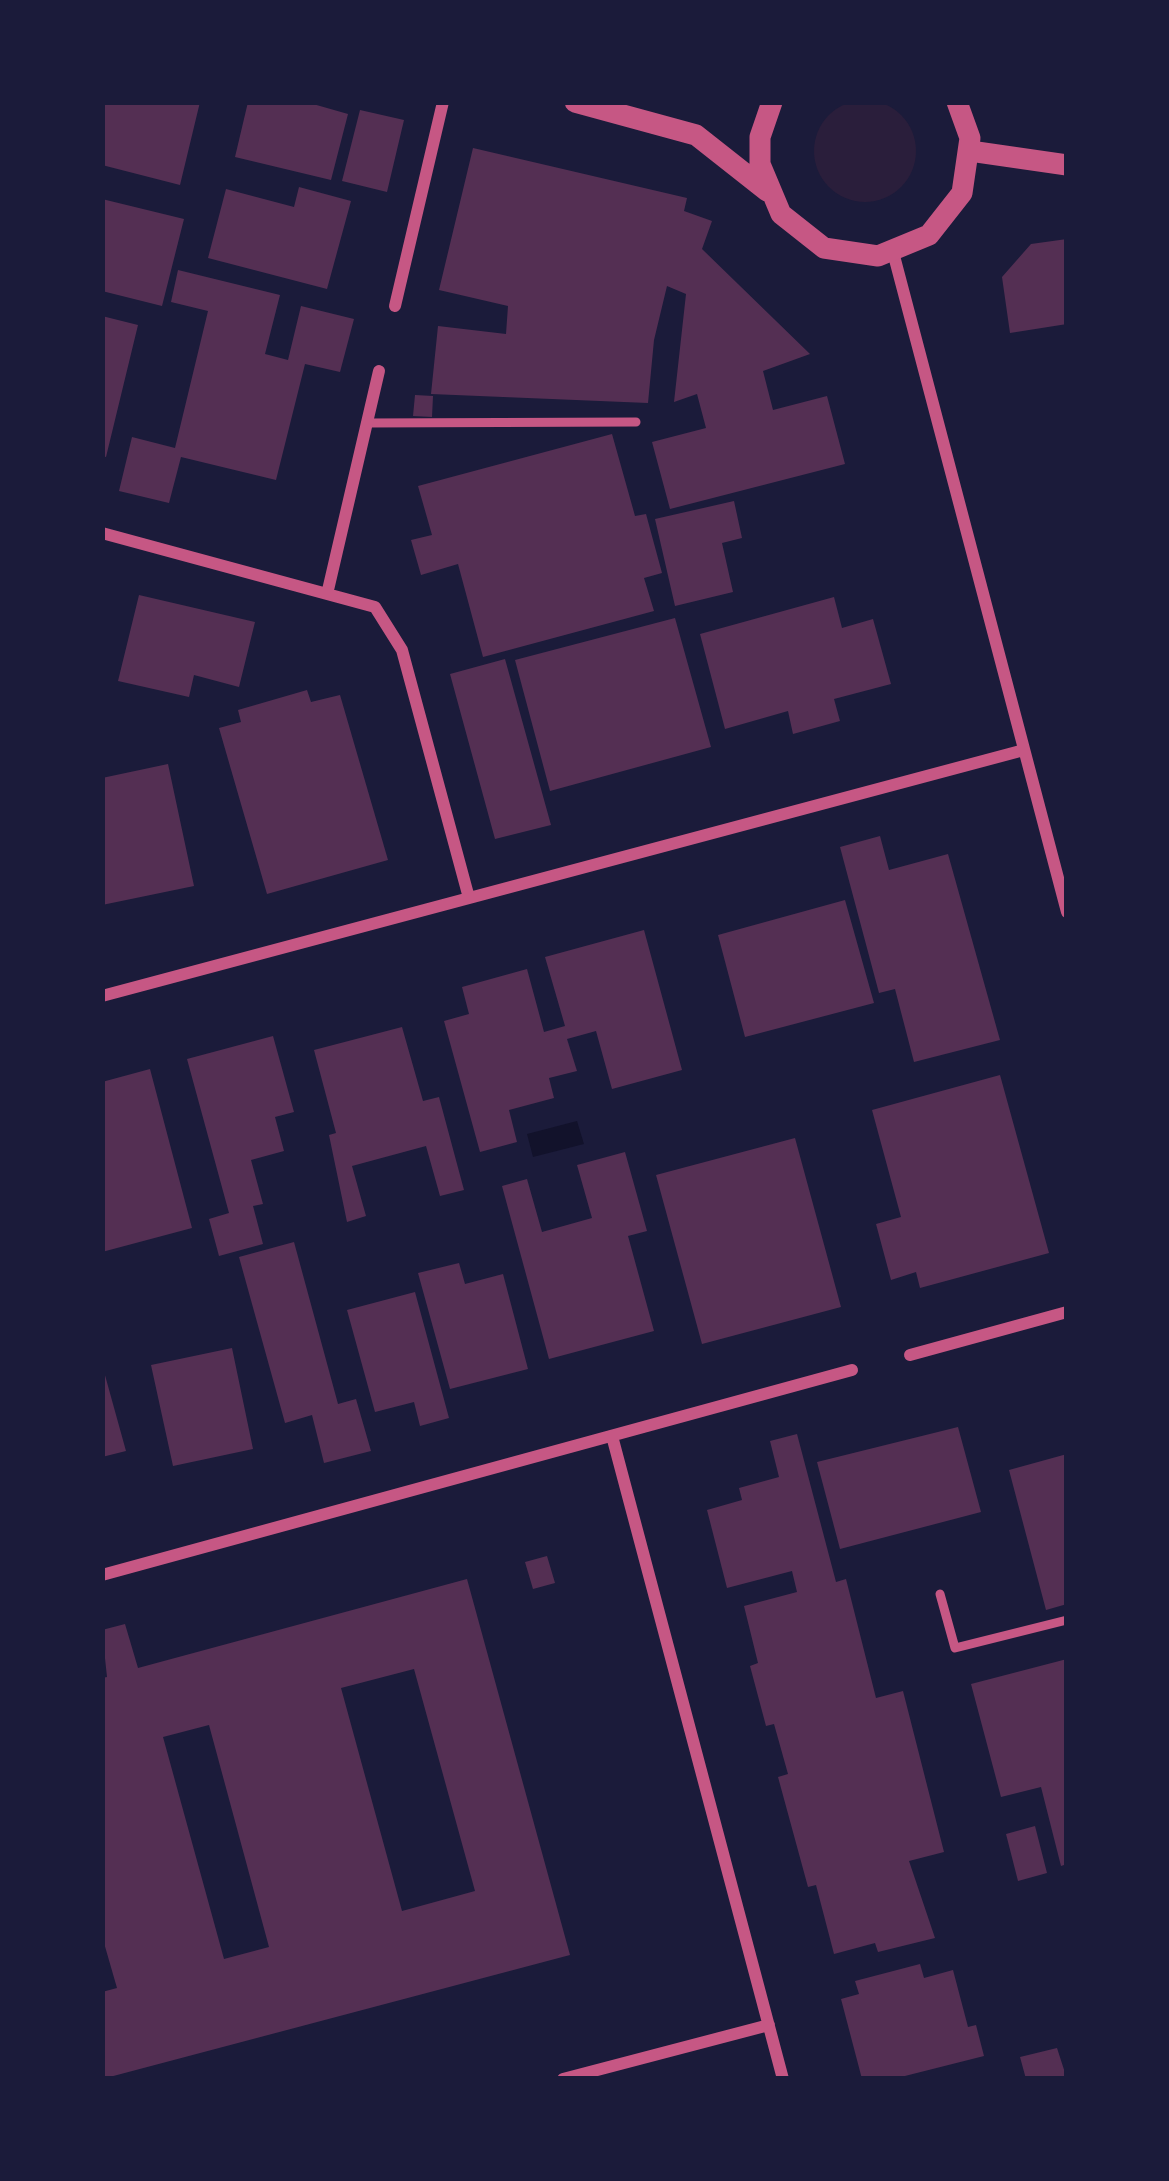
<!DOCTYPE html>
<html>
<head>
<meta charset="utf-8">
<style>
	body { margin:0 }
	#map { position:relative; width:1169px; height:2181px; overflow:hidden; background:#1b1b3a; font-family:Overpass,sans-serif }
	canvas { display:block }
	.frame { position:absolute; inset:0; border:105px solid #1b1b3a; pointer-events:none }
</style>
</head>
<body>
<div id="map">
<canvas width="1169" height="2181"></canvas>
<div class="frame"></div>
</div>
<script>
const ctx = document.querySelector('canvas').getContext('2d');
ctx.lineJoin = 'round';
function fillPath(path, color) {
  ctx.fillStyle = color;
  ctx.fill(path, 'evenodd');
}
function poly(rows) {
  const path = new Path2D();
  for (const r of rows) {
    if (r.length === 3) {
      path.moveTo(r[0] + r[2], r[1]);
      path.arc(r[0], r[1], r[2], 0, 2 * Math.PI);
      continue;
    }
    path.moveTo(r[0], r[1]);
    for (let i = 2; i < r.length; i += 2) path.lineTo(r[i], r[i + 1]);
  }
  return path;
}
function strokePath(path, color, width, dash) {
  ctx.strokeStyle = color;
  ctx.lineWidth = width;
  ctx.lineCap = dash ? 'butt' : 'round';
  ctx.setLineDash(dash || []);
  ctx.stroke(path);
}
const green = poly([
	[865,151,51]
]);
const water = poly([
	[577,1121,584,1144,533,1157,527,1134]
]);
const building = poly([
	[102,102,200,102,180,185,102,165],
	[248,102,306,102,348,114,331,180,235,157],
	[360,110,404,120,387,192,342,181],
	[473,148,687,198,684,211,712,221,702,249,810,354,763,371,773,410,827,396,845,464,670,509,652,442,706,428,697,394,674,402,686,294,667,286,654,340,648,403,431,394,438,326,506,334,508,306,439,290],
	[299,187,351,201,327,289,208,258,226,189,294,207],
	[102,199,184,219,162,306,102,291],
	[1067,239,1067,324,1010,333,1002,277,1031,244],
	[178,270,280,295,265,354,288,360,301,306,354,319,340,372,305,364,276,480,181,457,169,503,119,491,132,437,175,448,208,311,171,302],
	[102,316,138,325,106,457,102,456],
	[415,395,433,396,432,417,413,416],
	[612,434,635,516,646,514,662,573,644,578,654,611,483,657,458,564,421,575,411,540,432,535,418,486],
	[734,501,742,538,722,543,733,592,675,606,655,519],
	[139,595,255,622,239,687,194,675,189,697,118,681],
	[834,597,842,628,873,619,891,684,834,699,840,721,793,734,788,711,725,729,700,634],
	[675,618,711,747,550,791,515,660],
	[505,659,551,825,495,839,450,674],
	[307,690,311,702,340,695,388,860,267,894,219,728,241,722,238,710],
	[168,764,194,886,102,905,102,778],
	[880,836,889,870,948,854,1000,1040,914,1062,895,989,879,993,840,847],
	[845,900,874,1003,745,1037,718,935],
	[644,930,682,1070,612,1089,596,1031,567,1039,577,1071,549,1078,554,1098,509,1110,517,1142,480,1152,444,1021,469,1014,462,987,527,969,544,1032,565,1026,545,957],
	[402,1027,423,1101,439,1097,464,1190,440,1196,426,1146,352,1166,366,1216,347,1222,329,1135,336,1133,314,1050],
	[273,1036,294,1112,275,1117,284,1151,251,1160,263,1204,253,1206,263,1244,219,1256,209,1219,229,1213,187,1059],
	[150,1069,192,1228,102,1252,102,1082],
	[1000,1075,1049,1253,920,1288,916,1272,891,1280,876,1224,901,1217,872,1110],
	[795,1138,841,1307,702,1344,656,1175],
	[625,1152,647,1231,628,1236,654,1331,549,1359,502,1186,527,1179,542,1232,592,1218,577,1165],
	[294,1242,338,1404,356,1399,371,1451,324,1463,312,1415,285,1423,239,1257],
	[459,1263,465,1284,503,1274,528,1369,450,1389,418,1273],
	[415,1292,449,1418,420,1426,414,1402,375,1412,347,1310],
	[232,1348,253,1449,173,1466,151,1365],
	[103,1368,126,1451,102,1457,102,1369],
	[958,1427,981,1512,840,1549,817,1462],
	[797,1434,836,1582,846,1579,876,1698,903,1691,944,1852,909,1861,935,1938,878,1952,875,1943,834,1954,816,1885,808,1887,778,1777,788,1774,774,1724,766,1726,750,1666,758,1663,744,1606,797,1592,792,1571,727,1588,707,1510,742,1500,739,1488,779,1477,770,1441],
	[1067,1454,1067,1604,1046,1610,1009,1470],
	[547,1556,555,1583,533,1589,525,1562],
	[467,1579,570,1955,102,2079,102,1992,117,1988,102,1936,102,1678,107,1677,102,1630,125,1624,138,1668],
	[414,1669,475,1891,402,1911,341,1688],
	[209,1725,269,1947,224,1959,163,1737],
	[1067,1659,1067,1864,1061,1866,1041,1787,1001,1797,971,1684],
	[1035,1826,1047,1873,1018,1881,1006,1834],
	[920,1964,924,1978,953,1970,968,2027,976,2025,984,2056,893,2079,862,2079,841,1999,859,1994,855,1981],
	[1057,2048,1067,2079,1026,2079,1020,2057]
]);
const service = poly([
	[366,423,636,422],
	[940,1594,955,1648,1067,1620]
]);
const minor = poly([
	[893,252,1067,912],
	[395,306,443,102],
	[102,533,375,607,402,650,469,898],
	[328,590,379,371],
	[102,996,1024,750],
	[910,1355,1067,1312],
	[612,1436,783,2079],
	[102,1575,852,1370],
	[563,2079,769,2025]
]);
const tertiary = poly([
	[575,102,696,135,767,191],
	[772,102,760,137,760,164,781,214,824,248,878,256,929,235,962,193,970,138,957,102],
	[970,151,1067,165]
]);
fillPath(green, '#2a1e3b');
fillPath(water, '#12122b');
fillPath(building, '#542f53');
strokePath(service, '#c65784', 9);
strokePath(minor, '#c65784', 12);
strokePath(tertiary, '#c65784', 21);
</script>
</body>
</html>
